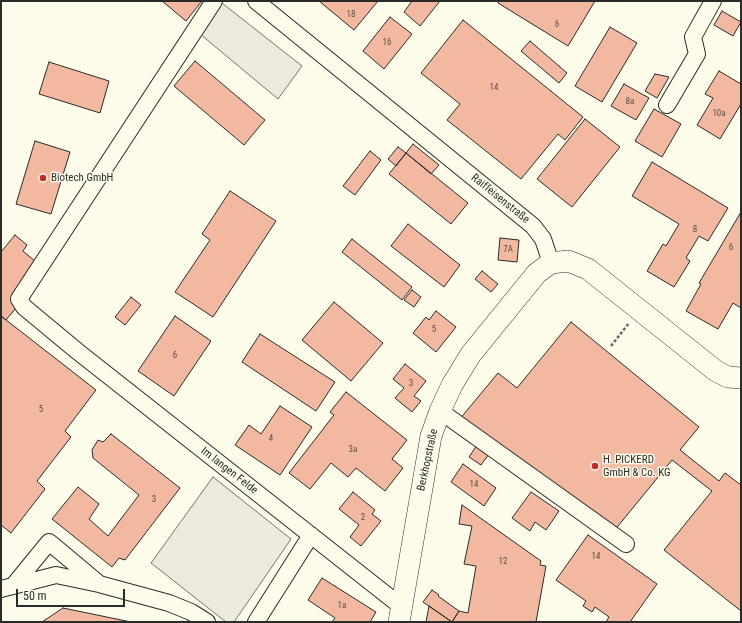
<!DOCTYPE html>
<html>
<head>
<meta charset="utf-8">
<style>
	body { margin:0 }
	#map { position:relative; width:742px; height:623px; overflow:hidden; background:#fdfbea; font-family:"Roboto Condensed",sans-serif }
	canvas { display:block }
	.frame { position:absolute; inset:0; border:2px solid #2b2b2b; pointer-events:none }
	.scale { position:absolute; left:16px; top:589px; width:109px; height:18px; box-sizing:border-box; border:2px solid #2b2b2b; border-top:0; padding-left:5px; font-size:12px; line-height:14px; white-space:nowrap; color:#2b2b2b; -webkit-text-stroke:3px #fdfbea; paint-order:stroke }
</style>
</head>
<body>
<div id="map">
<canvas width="742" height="623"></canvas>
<div class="frame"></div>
<div class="scale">50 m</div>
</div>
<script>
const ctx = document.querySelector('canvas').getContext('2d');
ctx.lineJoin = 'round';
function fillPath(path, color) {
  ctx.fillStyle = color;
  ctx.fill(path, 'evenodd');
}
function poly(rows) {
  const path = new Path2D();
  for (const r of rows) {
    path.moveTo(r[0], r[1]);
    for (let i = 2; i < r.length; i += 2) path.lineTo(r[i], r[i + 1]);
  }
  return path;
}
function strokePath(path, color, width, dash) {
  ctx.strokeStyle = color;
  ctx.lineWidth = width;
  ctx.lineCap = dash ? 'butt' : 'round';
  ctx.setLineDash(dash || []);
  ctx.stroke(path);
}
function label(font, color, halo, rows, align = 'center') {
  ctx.font = font + ' "Roboto Condensed",sans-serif';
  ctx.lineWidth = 3;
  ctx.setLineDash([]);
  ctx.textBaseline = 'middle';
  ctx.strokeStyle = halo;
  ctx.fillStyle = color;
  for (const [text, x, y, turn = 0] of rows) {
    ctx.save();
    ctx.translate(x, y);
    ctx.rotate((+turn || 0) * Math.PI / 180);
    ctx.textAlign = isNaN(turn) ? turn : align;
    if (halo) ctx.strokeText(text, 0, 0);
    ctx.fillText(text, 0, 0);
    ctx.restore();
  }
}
const parking = poly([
	[222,3,302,66,278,99,200,34,222,3],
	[213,477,291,539,234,622,226,622,151,563,213,477]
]);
const building = poly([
	[162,1,202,1,186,21,162,1],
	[319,1,378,1,354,30,319,1],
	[412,1,440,1,420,26,404,12,412,1],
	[499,1,595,1,568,46,498,3,499,1],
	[722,11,741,22,733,36,714,25,722,11],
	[390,17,412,34,384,69,363,51,390,17],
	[463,20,583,117,565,140,558,134,521,179,447,120,460,104,421,73,463,20],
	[610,27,637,43,602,102,575,86,610,27],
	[530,41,567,73,559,83,521,51,530,41],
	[195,61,265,120,244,145,174,86,195,61],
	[49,62,109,81,100,113,39,94,49,62],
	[719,71,741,84,741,104,720,139,697,125,713,98,705,94,719,71],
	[655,74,669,77,657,98,645,91,655,74],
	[624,84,649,98,636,120,611,106,624,84],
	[654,109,681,124,662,157,635,141,654,109],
	[585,119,620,147,572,207,537,179,585,119],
	[35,141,70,152,51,214,16,204,35,141],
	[413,144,439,165,431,174,406,153,413,144],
	[398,147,406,153,396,166,388,159,398,147],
	[370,151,381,160,355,195,343,186,370,151],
	[406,153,468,203,451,224,389,174,406,153],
	[652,162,728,208,708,241,699,236,686,258,690,261,674,287,647,271,663,244,666,246,679,224,632,196,652,162],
	[230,191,276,221,213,317,175,292,210,240,202,234,230,191],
	[741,212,741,308,733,303,718,329,686,311,701,284,699,283,741,212],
	[408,224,460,265,444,287,391,246,408,224],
	[15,235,27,245,23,251,36,262,14,291,16,308,6,320,1,316,1,252,15,235],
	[500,238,519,240,517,262,498,260,500,238],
	[352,239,412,287,402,300,342,252,352,239],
	[482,271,498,284,491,292,475,279,482,271],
	[412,290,421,297,414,307,404,300,412,290],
	[131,297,141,305,125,325,115,317,131,297],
	[334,302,383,343,351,381,302,340,334,302],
	[436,311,456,327,436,352,413,333,426,317,429,320,436,311],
	[1,316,96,390,65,431,71,437,37,481,45,489,11,533,1,525,1,316],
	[175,316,211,341,174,396,138,371,175,316],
	[571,322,699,427,680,450,719,481,725,473,741,485,741,611,664,550,712,491,672,460,614,531,459,420,498,373,517,388,571,322],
	[260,334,335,382,316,411,242,362,260,334],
	[405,364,426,381,414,396,421,401,412,412,395,398,404,388,393,379,405,364],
	[346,392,407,440,392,459,403,468,385,491,356,468,348,477,331,463,310,489,289,473,334,415,330,412,346,392],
	[280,406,312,427,280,475,235,445,249,425,261,434,280,406],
	[111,434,180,488,125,560,119,558,112,567,52,519,78,487,99,504,89,519,108,536,139,495,93,458,92,450,98,440,103,442,111,434],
	[477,445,489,454,481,465,469,457,477,445],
	[463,464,496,488,484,506,451,482,463,464],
	[353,492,375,510,372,514,381,521,361,546,350,537,359,525,339,509,353,492],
	[531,492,559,511,546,530,535,522,530,531,512,518,531,492],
	[462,505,541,561,540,565,546,566,536,622,452,622,459,611,468,613,476,566,464,564,472,526,459,524,462,505],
	[588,535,657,584,630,622,606,622,609,617,595,607,592,612,583,606,586,601,556,580,588,535],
	[322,578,376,612,370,622,332,622,335,618,308,600,322,578],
	[432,590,439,595,438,596,459,611,452,622,423,602,432,590],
	[429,606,452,622,426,622,429,606],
	[63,608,131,622,42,622,63,608]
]);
const path = poly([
	[611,346,629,323]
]);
const minor = poly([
	[214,1,19,299,24,307,77,351,402,607],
	[256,1,533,226,543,239,551,263],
	[667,105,697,54,693,37,713,1],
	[440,411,626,544],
	[13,586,49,542,98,583],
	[1,589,56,575,99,584,169,603,191,612,207,622],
	[256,622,311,535]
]);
const major = poly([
	[399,622,431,436,440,411,452,385,471,354,537,273,551,263,568,261,588,269,716,371,728,377,741,378]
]);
const markers = [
	[43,178,4,"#c62828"],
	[595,466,4,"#c62828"]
];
const numberNames = [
	["18",351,15],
	["6",557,25],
	["16",387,43],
	["14",494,88],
	["8a",630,102],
	["10a",719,114],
	["8",695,230],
	["6",731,248],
	["7A",508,250],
	["5",434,330],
	["6",175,356],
	["3",411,384],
	["5",41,410],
	["4",271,439],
	["3a",353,450],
	["14",474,485],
	["3",154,500],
	["2",363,518],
	["14",596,557],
	["12",503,562],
	["1a",342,606]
];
const poiNames = [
	["Biotech GmbH",51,178],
	["H. PICKERD",603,460],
	["GmbH & Co. KG",603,473]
];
const streetNames = [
	["Raiffeisenstraße",500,199,39],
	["Berkhopstraße",428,460,-78],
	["Im langen Felde",229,471,38]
];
fillPath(parking, '#eceadb');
strokePath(parking, '#74746e', 1);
fillPath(building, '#f2b8a0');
strokePath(building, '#2b2b2b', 1);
strokePath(minor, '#2b2b2b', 18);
strokePath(major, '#2b2b2b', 22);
strokePath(path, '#6a6964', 2.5, [3, 2]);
strokePath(minor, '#fdfbea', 16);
strokePath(major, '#fdfbea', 21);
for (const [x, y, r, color] of markers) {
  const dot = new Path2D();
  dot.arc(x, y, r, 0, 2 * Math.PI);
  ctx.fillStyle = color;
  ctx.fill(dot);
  strokePath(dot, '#fdfbea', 1.5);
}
label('9px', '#5d4e48', null, numberNames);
label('11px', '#2b2b2b', '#fdfbea', poiNames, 'left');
label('11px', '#2b2b2b', '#fdfbea', streetNames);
</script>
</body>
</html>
